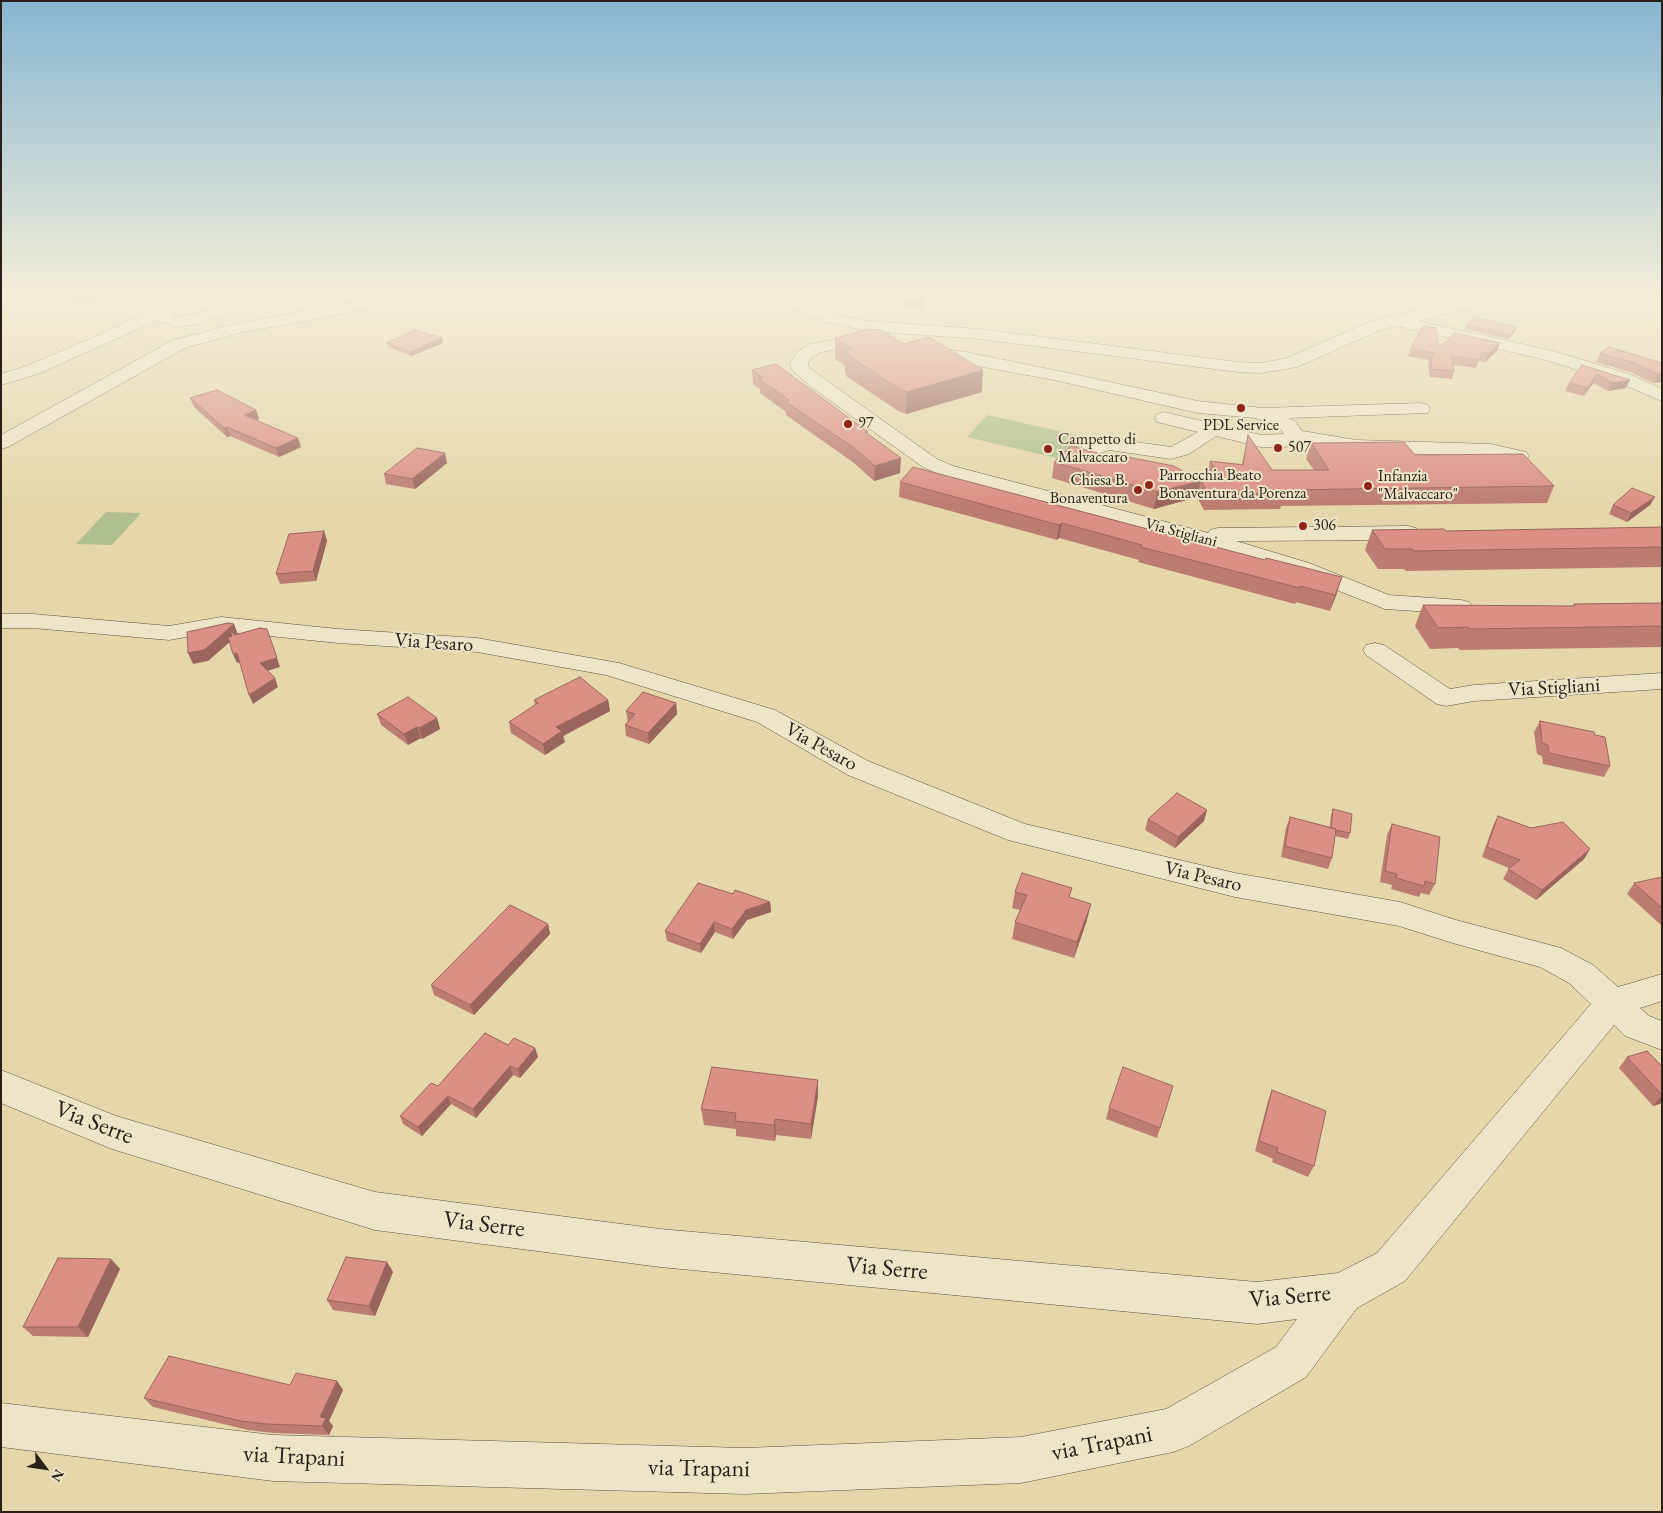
<!DOCTYPE html>
<html>
<head>
<meta charset="utf-8">
<style>
	body { margin:0 }
	#map { position:relative; width:1663px; height:1513px; overflow:hidden; background:#e5d7aa; font-family:"EB Garamond",serif }
	canvas { display:block }
	.frame { position:absolute; inset:0; border:2px solid #2b2019; pointer-events:none }
	.north { position:absolute; left:20px; top:1443px; width:50px; height:50px; -webkit-text-stroke:4px #eee5c8; paint-order:stroke; rotate:121deg; font-size:14px; font-weight:700; line-height:20px; text-align:center; color:#2b2019 }
	.north::after { content:''; display:block; margin:auto; width:18px; height:22px; background:#2b2019; clip-path:polygon(50% 0,100% 100%,50% 72%,0 100%) }
</style>
</head>
<body>
<div id="map">
<canvas width="1663" height="1513"></canvas>
<div class="frame"></div>
<div class="north">N</div>
</div>
<script>
const ctx = document.querySelector('canvas').getContext('2d');
ctx.lineJoin = 'round';
function fillPath(path, color) {
  ctx.fillStyle = color;
  ctx.fill(path, 'evenodd');
}
function poly(rows) {
  const path = new Path2D();
  for (const r of rows) {
    path.moveTo(r[0], r[1]);
    for (let i = 2; i < r.length; i += 2) path.lineTo(r[i], r[i + 1]);
  }
  return path;
}
function strokePath(path, color, width, dash) {
  ctx.strokeStyle = color;
  ctx.lineWidth = width;
  ctx.lineCap = dash ? 'butt' : 'round';
  ctx.setLineDash(dash || []);
  ctx.stroke(path);
}
function label(font, color, halo, rows, align = 'center') {
  ctx.font = font + ' "EB Garamond",serif';
  ctx.lineWidth = 4;
  ctx.setLineDash([]);
  ctx.textBaseline = 'middle';
  ctx.strokeStyle = halo;
  ctx.fillStyle = color;
  for (const [text, x, y, turn = 0] of rows) {
    ctx.save();
    ctx.translate(x, y);
    ctx.rotate((+turn || 0) * Math.PI / 180);
    ctx.textAlign = isNaN(turn) ? turn : align;
    if (halo) ctx.strokeText(text, 0, 0);
    ctx.fillText(text, 0, 0);
    ctx.restore();
  }
}
const green = poly([
	[987,415,1086,437,1069,461,967,437],
	[106,512,141,513,112,545,76,544]
]);
const minor = poly([
	[182,294,210,294,208,297,193,301,180,309,173,316,174,318,195,314,209,310,229,298,226,294,242,294,246,299,221,316,198,324,177,327,169,323,160,322,158,320,38,374,1,385,1,374,26,366,94,337,168,303,182,294],
	[401,294,432,294,430,297,424,299,239,333,185,348,8,447,1,449,1,435,173,340,239,323,401,294],
	[759,294,780,294,836,315,867,321,980,329,1238,362,1261,363,1287,358,1372,321,1489,294,1508,294,1506,297,1496,302,1418,321,1553,351,1629,374,1662,389,1662,401,1617,382,1542,359,1397,326,1383,329,1297,367,1261,373,1238,372,980,339,867,331,826,322,761,297,759,294],
	[851,337,873,339,879,340,882,344,879,348,873,349,851,347,821,352,811,358,808,363,809,368,937,459,953,466,1208,533,1210,530,1218,528,1408,526,1416,528,1419,533,1416,538,1408,540,1236,541,1309,563,1389,595,1461,600,1469,602,1473,607,1469,612,1461,614,1385,609,1293,573,1183,540,939,474,923,467,811,387,792,370,790,363,798,351,810,344,851,337],
	[923,346,965,352,1054,370,1198,401,1262,408,1421,403,1428,405,1430,409,1428,413,1288,418,1295,421,1302,431,1356,440,1491,444,1526,452,1529,456,1526,460,1519,462,1491,456,1356,452,1298,442,1285,447,1261,447,1216,436,1189,454,1171,459,1109,450,1098,454,1125,460,1128,464,1125,468,1118,470,1093,466,1086,464,1078,456,1082,446,1108,438,1171,447,1198,432,1157,422,1155,418,1157,414,1164,412,1261,435,1284,434,1281,429,1255,418,1198,413,1054,380,917,355,914,351,917,347,923,346],
	[1,614,33,614,169,626,221,617,338,629,477,638,619,663,775,710,868,761,1025,824,1235,873,1400,902,1456,920,1561,948,1593,965,1618,987,1662,974,1662,1001,1640,1008,1649,1016,1662,1021,1662,1050,1625,1036,1614,1025,1405,1281,1357,1308,1306,1377,1189,1446,1173,1452,1021,1483,745,1494,273,1481,1,1447,1,1403,273,1435,745,1448,1021,1437,1166,1409,1276,1347,1297,1319,1257,1324,660,1267,375,1230,112,1149,1,1103,1,1070,116,1116,375,1192,660,1229,1257,1282,1338,1273,1377,1253,1591,1004,1569,983,1540,967,1456,944,1399,926,1235,897,1008,840,848,775,757,722,606,675,477,652,338,643,221,631,169,640,33,628,1,628,1,614],
	[1375,643,1384,645,1450,689,1474,685,1662,673,1662,689,1474,701,1446,706,1437,704,1366,655,1363,650,1366,645,1375,643]
]);
const wall = poly([
	[36,294,113,294,90,304,36,295],
	[901,294,927,294,922,294,923,300,923,307,904,307],
	[982,294,1021,294,986,298],
	[1466,325,1515,332,1508,339,1464,329],
	[442,338,443,343,411,356,388,347,387,343],
	[835,338,982,392,906,414,898,411,846,376,846,373,845,372,845,365,835,359],
	[1500,343,1497,351,1485,362,1479,361,1476,368,1453,365,1454,371,1452,379,1430,377,1428,364,1429,360,1408,356,1411,348,1439,348],
	[1600,353,1662,363,1662,382,1653,383,1630,372,1596,362],
	[1582,365,1626,388,1608,391,1593,383,1584,396,1565,391,1569,383],
	[752,370,868,435,900,473,874,481,854,463,786,415,786,412,760,393,760,389,753,384],
	[190,398,256,410,259,419,257,420,301,447,279,457,230,436,227,437,194,407],
	[1248,435,1272,470,1314,470,1306,459,1311,443,1415,455,1554,486,1547,503,1281,506,1280,509,1204,510,1197,497,1154,509,1052,478,1054,462,1127,461,1201,480,1207,478,1210,461,1242,464],
	[447,463,415,489,386,484,384,474],
	[900,482,1337,593,1330,611,1296,602,1295,604,1138,562,1139,560,1059,538,1057,540,899,497],
	[1613,505,1650,505,1627,522,1609,514],
	[1662,527,1662,567,1406,571,1404,569,1378,569,1365,550,1372,530,1446,531],
	[324,531,327,541,316,581,280,584,276,574],
	[1662,603,1662,647,1460,650,1458,648,1430,649,1415,626,1423,605,1573,606,1574,604],
	[534,700,608,700,610,711,563,736,565,742,545,755,511,733,509,722,535,705],
	[676,703,677,714,649,744,626,736,625,725,628,722,626,711],
	[377,714,437,718,440,729,422,739,421,738,408,745,381,725],
	[1540,721,1595,735,1610,766,1604,777,1543,764,1542,756,1537,754,1534,732],
	[1333,809,1350,833,1348,839,1335,836,1332,858,1328,869,1281,857,1286,828,1290,817,1330,827,1331,815],
	[1207,810,1204,821,1175,848,1145,830,1148,819],
	[1498,816,1590,849,1584,859,1536,900,1503,879,1509,868,1482,857,1493,826],
	[1392,824,1435,884,1429,895,1421,893,1419,897,1391,889,1392,885,1380,882,1387,835],
	[1662,877,1662,926,1627,894,1634,883],
	[1015,892,1070,898,1087,920,1074,958,1012,939,1015,922,1020,910,1012,908],
	[733,894,770,902,771,912,747,920,733,939,715,932,701,953,667,941,665,931],
	[548,924,550,934,474,1015,434,995,431,985],
	[508,1045,535,1048,538,1057,520,1078,513,1075,476,1118,451,1104,422,1136,403,1124,400,1116,438,1086],
	[1627,1057,1662,1066,1662,1103,1653,1106,1619,1068],
	[818,1080,818,1096,811,1139,776,1135,775,1141,736,1136,736,1129,704,1125,701,1109],
	[1272,1090,1314,1166,1308,1177,1272,1162,1273,1159,1255,1151,1268,1101],
	[1109,1108,1160,1128,1157,1138,1106,1119],
	[111,1259,120,1269,88,1337,33,1336,23,1327],
	[387,1262,393,1272,375,1316,333,1310,327,1300],
	[337,1381,343,1390,329,1421,333,1426,329,1435,273,1433,248,1430,153,1407,144,1398]
]);
const shadedWall = poly([
	[85,294,113,294,90,304],
	[986,294,1021,294,986,298],
	[1517,327,1515,332,1508,339,1510,335],
	[442,338,443,343,411,356,410,352],
	[1500,343,1497,351,1485,362,1488,354],
	[983,370,982,392,906,414,907,392],
	[1662,373,1662,382,1653,383,1658,374],
	[1597,374,1593,383,1584,396,1588,388],
	[1630,380,1626,388,1608,391,1612,383],
	[256,410,259,419,247,424,244,415],
	[227,427,230,436,227,437,224,428],
	[298,438,301,447,279,457,276,448],
	[445,453,447,463,415,489,412,479],
	[901,458,900,473,874,481,875,466],
	[1201,481,1197,497,1154,509,1157,492],
	[1655,497,1650,505,1627,522,1631,513],
	[1062,523,1059,538,1057,540,1059,525],
	[324,531,327,541,316,581,313,571],
	[1342,577,1337,593,1330,611,1335,595],
	[234,624,238,635,208,661,193,664,188,653],
	[270,638,280,667,264,672,260,663],
	[237,653,241,662,237,663,233,654],
	[275,678,278,687,253,704,249,695],
	[608,700,610,711,563,736,565,742,545,755,543,744,556,727],
	[676,703,677,714,649,744,648,733],
	[437,718,440,729,422,739,419,728],
	[417,727,421,738,408,745,404,734],
	[1207,810,1204,821,1175,848,1178,837],
	[1590,849,1584,859,1536,900,1542,890],
	[770,902,771,912,747,920,733,939,732,929,746,910],
	[1091,904,1087,920,1074,958,1077,942],
	[714,922,715,932,701,953,700,944],
	[548,924,550,934,474,1015,470,1005],
	[535,1048,538,1057,520,1078,518,1069],
	[510,1066,513,1075,476,1118,473,1109],
	[818,1080,818,1096,811,1139,811,1124],
	[1662,1095,1662,1103,1653,1106],
	[448,1096,451,1104,422,1136,418,1127],
	[775,1119,776,1135,775,1141,774,1125],
	[111,1259,120,1269,88,1337,78,1327],
	[387,1262,393,1272,375,1316,369,1306],
	[337,1381,343,1390,329,1421,333,1426,329,1435,322,1426,320,1417]
]);
const building = poly([
	[903,294,922,294,923,300,904,300,903,294],
	[1474,317,1517,327,1510,335,1466,325,1474,317],
	[1423,326,1436,328,1439,348,1455,333,1500,343,1488,354,1482,353,1479,360,1452,356,1454,371,1432,369,1431,356,1434,353,1411,348,1423,326],
	[869,329,881,330,904,344,929,337,983,370,907,392,899,389,846,354,849,354,845,351,852,349,835,338,869,329],
	[414,330,442,338,410,352,387,343,414,330],
	[1609,347,1662,363,1662,373,1658,374,1634,363,1600,353,1609,347],
	[776,364,868,432,865,432,901,458,875,466,854,448,786,402,789,400,759,379,763,378,752,370,776,364],
	[1582,365,1630,380,1612,383,1597,374,1588,388,1569,383,1582,365],
	[217,390,256,410,244,415,298,438,276,448,227,427,224,428,190,398,217,390],
	[1248,435,1272,470,1329,470,1311,443,1404,442,1415,455,1523,454,1554,486,1282,490,1284,493,1208,494,1201,481,1157,492,1054,462,1071,446,1127,461,1128,457,1174,466,1193,477,1201,480,1209,477,1213,472,1218,473,1210,461,1243,465,1248,435],
	[417,448,445,453,412,479,384,474,417,448],
	[913,467,1265,560,1266,558,1342,577,1335,595,1300,586,1300,588,1141,547,1142,545,1062,523,1059,525,900,482,913,467],
	[1632,488,1655,497,1631,513,1613,505,1632,488],
	[1662,527,1662,547,1413,551,1412,549,1385,549,1372,530,1444,529,1446,531,1662,527],
	[324,531,313,571,276,574,289,534,324,531],
	[1662,603,1662,626,1469,629,1468,627,1438,628,1423,605,1575,606,1574,604,1662,603],
	[228,623,234,624,204,650,188,653,187,632,228,623],
	[260,628,267,629,277,658,260,663,275,678,249,695,237,653,233,654,228,637,232,636,230,630,235,635,260,628],
	[580,677,608,700,556,727,562,731,543,744,509,722,538,703,534,700,580,677],
	[643,692,676,703,648,733,625,725,635,714,626,711,643,692],
	[408,697,437,718,419,728,417,727,404,734,377,714,408,697],
	[1540,721,1594,732,1595,735,1605,737,1610,766,1549,753,1548,745,1542,743,1540,721],
	[1177,793,1207,810,1178,837,1148,819,1177,793],
	[1333,809,1352,814,1350,833,1335,830,1336,829,1331,828,1333,809],
	[1498,816,1531,828,1563,822,1590,849,1542,890,1508,869,1520,860,1487,847,1498,816],
	[1290,817,1336,829,1332,858,1285,846,1290,817],
	[1392,824,1440,837,1435,884,1425,881,1424,886,1396,878,1397,874,1385,871,1392,824],
	[1022,873,1072,888,1069,897,1091,904,1077,942,1015,922,1027,895,1015,892,1022,873],
	[1662,877,1662,908,1634,883,1662,877],
	[698,883,733,894,735,890,770,902,746,910,732,929,714,922,700,944,665,931,698,883],
	[510,905,548,924,470,1005,431,985,510,905],
	[485,1033,508,1045,514,1038,535,1048,518,1069,510,1066,473,1109,448,1096,418,1127,400,1116,431,1083,438,1086,485,1033],
	[1647,1051,1662,1066,1662,1095,1627,1057,1647,1051],
	[712,1067,818,1080,811,1124,775,1119,774,1125,735,1121,736,1113,701,1109,712,1067],
	[1123,1067,1173,1086,1160,1128,1109,1108,1123,1067],
	[1272,1090,1326,1111,1314,1166,1277,1152,1278,1148,1259,1141,1272,1090],
	[346,1257,387,1262,369,1306,327,1300,346,1257],
	[58,1258,111,1259,78,1327,23,1327,58,1258],
	[169,1356,290,1385,296,1373,337,1381,320,1417,326,1418,322,1426,266,1424,241,1421,144,1398,169,1356]
]);
const markers = [
	[1241,408,5,"#8f2418"],
	[848,424,5,"#8f2418"],
	[1278,448,5,"#8f2418"],
	[1048,449,5,"#8f2418"],
	[1149,485,5,"#8f2418"],
	[1368,486,5,"#8f2418"],
	[1138,490,5,"#8f2418"],
	[1303,526,5,"#8f2418"]
];
const farPoinames = [
	["97",858,424],
	["PDL Service",1241,426,"center"],
	["Campetto di",1058,440],
	["Malvaccaro",1058,458],
	["507",1288,448],
	["Parrocchia Beato",1159,476],
	["Bonaventura da Porenza",1159,494],
	["Infanzia",1378,477],
	["\"Malvaccaro\"",1378,495],
	["Chiesa B.",1128,481,"right"],
	["Bonaventura",1128,499,"right"],
	["306",1313,526]
];
const farStreetnames = [
	["Via Stigliani",1181,533,15]
];
const streetNames = [
	["Via Pesaro",434,643,4],
	["Via Stigliani",1554,688,-3],
	["Via Pesaro",821,747,29],
	["Via Pesaro",1203,877,13]
];
const nearStreetnames = [
	["Via Serre",94,1123,21],
	["Via Serre",484,1225,7],
	["Via Serre",887,1269,5],
	["Via Serre",1290,1297,-5],
	["via Trapani",1102,1444,-11],
	["via Trapani",294,1457,3],
	["via Trapani",699,1469,1]
];
fillPath(green, '#afbf8d');
strokePath(minor, '#5a4e3d', 1);
fillPath(minor, '#eee5c8');
fillPath(wall, '#bd7c72');
fillPath(shadedWall, '#9a655d');
fillPath(building, '#dc9085');
strokePath(building, '#9a655d', 1);
const sky = ctx.createLinearGradient(0, 0, 0, 505);
sky.addColorStop(0, '#87b6d1');
sky.addColorStop(0.58, '#f3edd9');
sky.addColorStop(1, '#f3edd900');
ctx.fillStyle = sky;
ctx.fillRect(0, 0, 1663, 505);
for (const [x, y, r, color] of markers) {
  const dot = new Path2D();
  dot.arc(x, y, r, 0, 2 * Math.PI);
  ctx.fillStyle = color;
  ctx.fill(dot);
  strokePath(dot, '#eee5c8', 2);
}
label('16px', '#2b2019', '#eee5c8', farPoinames, 'left');
label('16px', '#2b2019', '#eee5c8', farStreetnames);
label('20px', '#2b2019', '#eee5c8', streetNames);
label('24px', '#2b2019', '#eee5c8', nearStreetnames);
</script>
</body>
</html>
